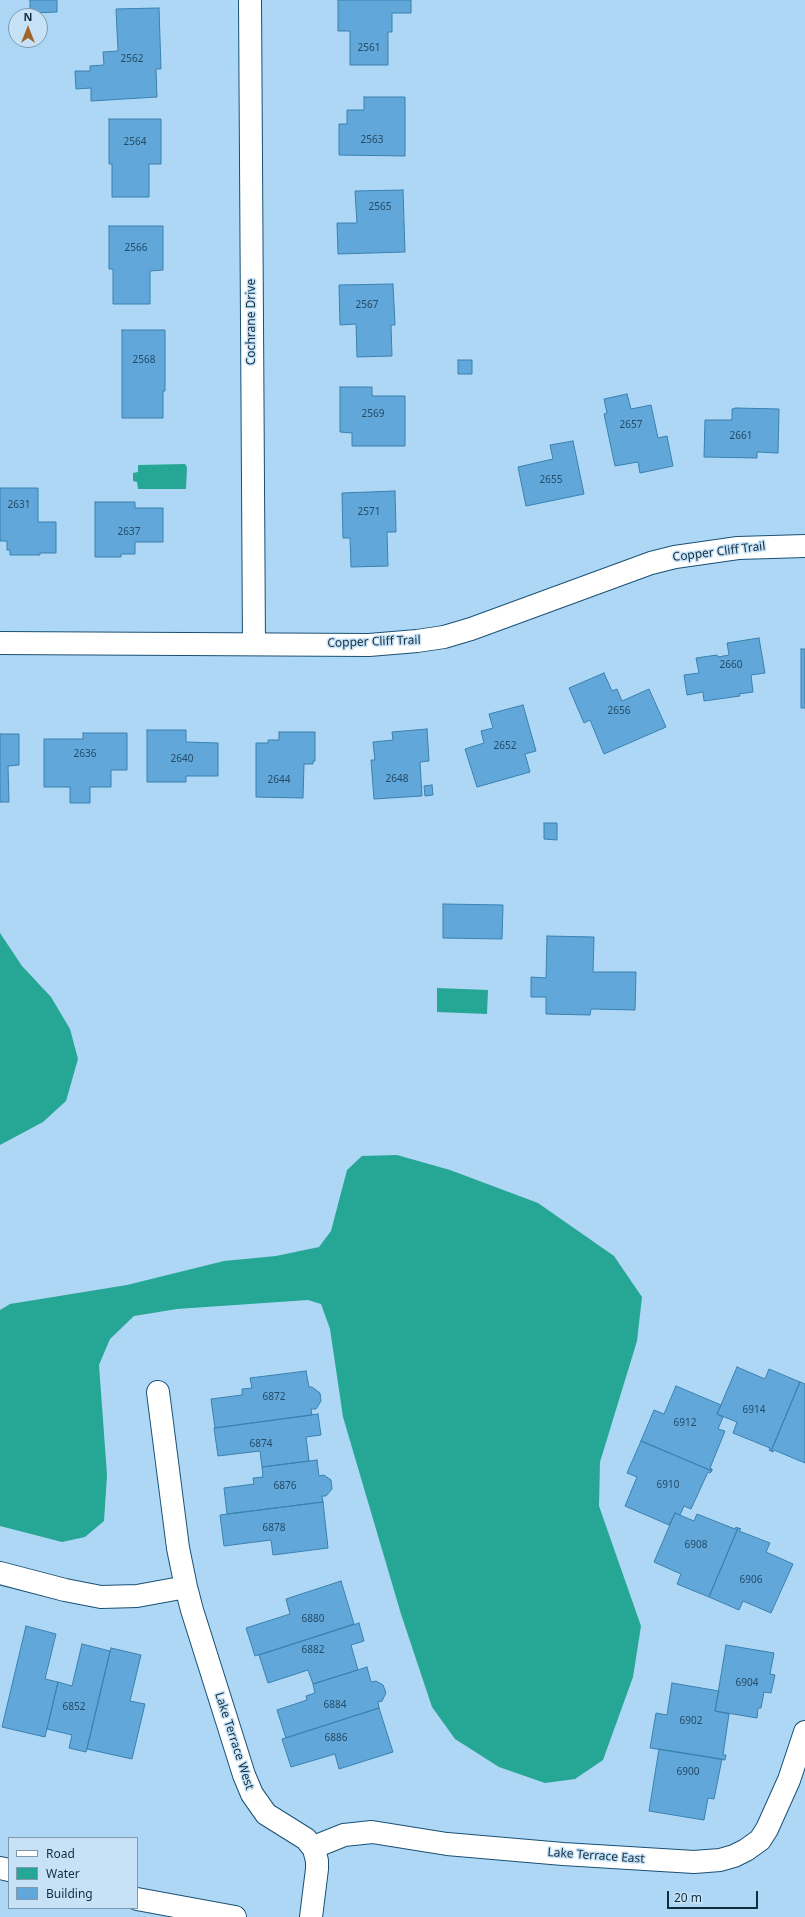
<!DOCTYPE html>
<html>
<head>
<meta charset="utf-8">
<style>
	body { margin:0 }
	#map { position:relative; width:805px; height:1917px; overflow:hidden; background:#add7f5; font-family:"Noto Sans",sans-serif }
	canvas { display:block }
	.legend { position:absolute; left:8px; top:1837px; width:130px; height:72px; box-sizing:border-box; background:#c7e2f6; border:1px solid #7e9aae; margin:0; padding:5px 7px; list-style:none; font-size:12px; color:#102e42 }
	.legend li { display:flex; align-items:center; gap:8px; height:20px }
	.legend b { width:20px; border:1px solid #7e9aae }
	.north { position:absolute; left:8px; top:8px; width:40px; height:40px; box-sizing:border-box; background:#c7e2f6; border:1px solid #7e9aae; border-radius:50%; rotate:0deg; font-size:11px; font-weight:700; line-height:16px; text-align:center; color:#102e42 }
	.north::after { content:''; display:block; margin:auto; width:14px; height:18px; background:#a16429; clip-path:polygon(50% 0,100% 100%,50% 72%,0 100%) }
	.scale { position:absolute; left:667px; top:1891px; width:91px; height:18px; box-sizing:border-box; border:2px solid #102e42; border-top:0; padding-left:5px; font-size:12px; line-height:14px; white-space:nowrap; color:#102e42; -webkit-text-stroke:3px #c7e2f6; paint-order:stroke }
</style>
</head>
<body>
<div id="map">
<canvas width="805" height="1917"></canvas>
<ul class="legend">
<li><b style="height:5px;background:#fff"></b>Road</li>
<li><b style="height:11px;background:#26a694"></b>Water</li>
<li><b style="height:11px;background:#61a7d9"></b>Building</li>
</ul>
<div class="north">N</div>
<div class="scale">20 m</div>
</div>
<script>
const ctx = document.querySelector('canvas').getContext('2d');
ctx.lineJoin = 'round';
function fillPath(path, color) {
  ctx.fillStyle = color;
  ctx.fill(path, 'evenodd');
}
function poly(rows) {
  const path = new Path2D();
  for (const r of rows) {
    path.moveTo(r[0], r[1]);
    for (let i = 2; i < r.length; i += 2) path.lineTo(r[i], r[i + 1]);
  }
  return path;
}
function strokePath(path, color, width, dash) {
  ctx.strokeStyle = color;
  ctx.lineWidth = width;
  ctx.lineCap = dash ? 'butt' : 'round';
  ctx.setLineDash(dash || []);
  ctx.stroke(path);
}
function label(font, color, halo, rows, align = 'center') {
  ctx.font = font + ' "Noto Sans",sans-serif';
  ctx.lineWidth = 3;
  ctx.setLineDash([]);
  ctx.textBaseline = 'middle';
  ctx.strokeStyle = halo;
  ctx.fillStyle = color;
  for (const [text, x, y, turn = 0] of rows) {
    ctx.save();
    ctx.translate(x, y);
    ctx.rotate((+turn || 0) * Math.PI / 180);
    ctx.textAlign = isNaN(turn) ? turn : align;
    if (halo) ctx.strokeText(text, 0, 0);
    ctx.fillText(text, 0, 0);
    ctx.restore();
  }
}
const water = poly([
	[185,464,187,467,186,489,138,489,137,482,133,481,133,473,138,472,138,465],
	[0,933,22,966,51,997,70,1029,78,1059,66,1101,43,1122,0,1145],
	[437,988,488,990,487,1014,437,1012],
	[397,1155,450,1170,538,1203,614,1256,642,1297,637,1341,600,1462,599,1506,641,1626,633,1677,603,1760,575,1779,545,1783,499,1767,455,1739,432,1707,401,1614,343,1417,330,1329,321,1304,308,1300,177,1309,134,1316,110,1339,99,1365,107,1475,104,1521,85,1537,62,1542,0,1526,0,1310,10,1304,127,1285,224,1261,276,1256,319,1247,331,1231,347,1170,362,1156]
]);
const building = poly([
	[30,0,57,0,57,12,30,13,30,0],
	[338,0,411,0,411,13,392,13,392,32,388,32,388,65,350,65,350,31,338,31,338,0],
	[159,8,161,69,156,69,157,97,91,101,91,88,76,89,75,71,90,71,90,66,104,65,103,52,118,51,116,9,159,8],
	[364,97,405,97,405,156,339,155,339,124,347,124,347,110,364,110,364,97],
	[109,119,161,119,161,164,149,164,149,197,112,197,112,164,109,164,109,119],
	[403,190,405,252,338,254,337,223,357,223,355,191,403,190],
	[109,226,163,226,163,270,150,271,150,304,113,304,113,269,109,269,109,226],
	[393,284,395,325,391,325,392,356,357,357,356,324,340,325,339,285,393,284],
	[122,330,165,330,165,391,163,391,163,418,122,418,122,330],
	[458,360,472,360,472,374,458,374,458,360],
	[340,387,372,387,372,396,405,396,405,446,352,446,352,433,340,432,340,387],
	[627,394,631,409,651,405,658,438,667,436,673,466,640,473,638,462,615,466,604,414,607,413,604,399,627,394],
	[736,408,779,409,778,453,757,452,757,458,704,457,705,420,732,420,732,409,736,408],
	[573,441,584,494,526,506,518,467,553,459,550,445,573,441],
	[0,488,38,488,38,522,56,522,56,553,40,553,40,555,10,555,10,550,7,550,7,541,0,541,0,488],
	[395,491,396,532,387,532,388,566,351,567,350,538,343,538,342,493,395,491],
	[95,502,135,502,135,508,163,508,163,542,135,542,135,554,121,554,121,557,95,557,95,502],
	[759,638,765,673,751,675,753,692,739,694,740,696,704,701,703,692,687,695,684,675,699,673,696,658,717,655,718,657,729,655,727,643,759,638],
	[801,649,805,649,805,708,801,708,801,649],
	[604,673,612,691,617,689,622,701,649,689,666,727,604,754,590,720,584,723,569,688,604,673],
	[523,705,536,751,525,754,530,772,477,787,465,749,484,743,481,731,493,728,489,714,523,705],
	[427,729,429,761,420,762,422,796,374,799,371,760,375,760,373,742,393,740,392,732,427,729],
	[147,730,186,730,186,742,218,743,218,776,186,776,186,782,147,782,147,730],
	[279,732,315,732,315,761,313,761,313,764,304,764,303,798,256,797,256,743,268,743,268,740,279,740,279,732],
	[83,733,127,733,127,770,111,770,111,787,90,787,90,803,70,803,70,787,44,787,44,739,83,739,83,733],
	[0,734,19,734,19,765,8,766,9,802,0,802,0,734],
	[432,785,433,795,425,796,424,786,432,785],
	[544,823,557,823,557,840,544,839,544,823],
	[443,904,503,905,502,939,443,938,443,904],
	[547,936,594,937,593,972,636,972,635,1010,591,1009,590,1015,546,1014,546,997,531,997,531,977,546,978,547,936],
	[737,1367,765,1379,769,1369,800,1382,771,1451,769,1450,770,1448,733,1433,737,1422,717,1414,737,1367],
	[306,1371,309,1387,312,1387,320,1393,321,1401,316,1409,311,1409,312,1415,215,1428,211,1399,242,1395,242,1389,252,1388,250,1378,306,1371],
	[800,1382,805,1384,805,1463,774,1450,773,1452,771,1451,800,1382],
	[676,1386,721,1405,717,1414,723,1417,718,1429,725,1431,710,1468,712,1469,712,1471,641,1441,654,1410,664,1414,676,1386],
	[318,1414,321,1435,306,1437,309,1461,262,1467,260,1451,218,1456,214,1428,318,1414],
	[641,1441,712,1471,710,1473,708,1472,691,1509,684,1506,680,1515,675,1513,669,1525,625,1506,637,1477,627,1473,641,1441],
	[317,1460,319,1476,324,1475,331,1480,332,1489,326,1496,322,1496,323,1502,227,1514,224,1488,254,1484,253,1478,263,1477,262,1467,317,1460],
	[323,1502,328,1548,273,1555,271,1540,224,1546,220,1515,323,1502],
	[675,1513,694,1521,697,1514,735,1529,736,1527,738,1528,709,1597,677,1584,681,1574,654,1562,675,1513],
	[738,1528,741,1529,739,1531,770,1543,766,1552,793,1564,771,1613,743,1601,739,1610,709,1597,738,1528],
	[341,1581,354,1624,255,1656,246,1628,290,1614,286,1599,341,1581],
	[359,1623,364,1641,351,1645,358,1670,313,1684,308,1670,268,1683,259,1655,359,1623],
	[26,1626,56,1634,45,1679,58,1682,45,1737,2,1727,26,1626],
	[82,1644,110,1651,86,1752,69,1748,72,1735,47,1729,58,1682,72,1686,82,1644],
	[726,1645,774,1653,770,1674,775,1675,771,1693,764,1692,761,1708,758,1708,757,1718,715,1711,726,1645],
	[111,1648,141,1655,130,1701,145,1704,132,1759,87,1749,111,1648],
	[367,1667,371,1682,376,1681,383,1685,386,1693,382,1701,378,1702,379,1708,286,1738,277,1710,307,1700,306,1696,315,1693,313,1684,367,1667],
	[672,1683,719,1691,715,1711,729,1714,723,1755,726,1755,725,1760,650,1748,656,1713,667,1715,672,1683],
	[379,1708,393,1752,339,1769,335,1754,291,1767,282,1739,379,1708],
	[659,1749,722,1759,714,1799,708,1798,704,1820,649,1811,659,1749]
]);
const minor = poly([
	[250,0,254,644],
	[0,643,369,645,417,641,444,637,471,629,651,563,675,557,738,548,805,546],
	[158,1392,178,1548,186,1587,192,1610,244,1775,252,1794,266,1814,306,1839,314,1849,317,1861,317,1869,311,1917],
	[0,1573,65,1590,101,1597,137,1596,186,1587],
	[314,1847,344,1835,372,1832,447,1844,563,1854,694,1862,720,1860,734,1856,746,1850,760,1840,767,1829,789,1780,805,1732],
	[0,1868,9,1870],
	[137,1899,235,1917]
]);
const numberNames = [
	["2561",369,48],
	["2562",132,59],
	["2563",372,140],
	["2564",135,142],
	["2565",380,207],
	["2566",136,248],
	["2567",367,305],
	["2568",144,360],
	["2569",373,414],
	["2657",631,425],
	["2661",741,436],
	["2655",551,480],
	["2631",19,505],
	["2571",369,512],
	["2637",129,532],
	["2660",731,665],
	["2656",619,711],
	["2652",505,746],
	["2636",85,754],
	["2640",182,759],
	["2648",397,779],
	["2644",279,780],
	["6872",274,1397],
	["6914",754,1410],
	["6912",685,1423],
	["6874",261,1444],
	["6910",668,1485],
	["6876",285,1486],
	["6878",274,1528],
	["6908",696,1545],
	["6906",751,1580],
	["6880",313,1619],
	["6882",313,1650],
	["6904",747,1683],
	["6884",335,1705],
	["6852",74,1707],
	["6902",691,1721],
	["6886",336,1738],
	["6900",688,1772]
];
const streetNames = [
	["Cochrane Drive",252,322,-90],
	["Copper Cliff Trail",719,552,-7],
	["Copper Cliff Trail",374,642,-2],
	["Lake Terrace West",234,1741,72],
	["Lake Terrace East",596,1856,4]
];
fillPath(water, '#26a694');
fillPath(building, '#61a7d9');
strokePath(building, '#3a81b0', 1);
strokePath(minor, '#1a5174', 24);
strokePath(minor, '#fff', 22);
label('10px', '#244c68', null, numberNames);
label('12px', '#102e42', '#c7e2f6', streetNames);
</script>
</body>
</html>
